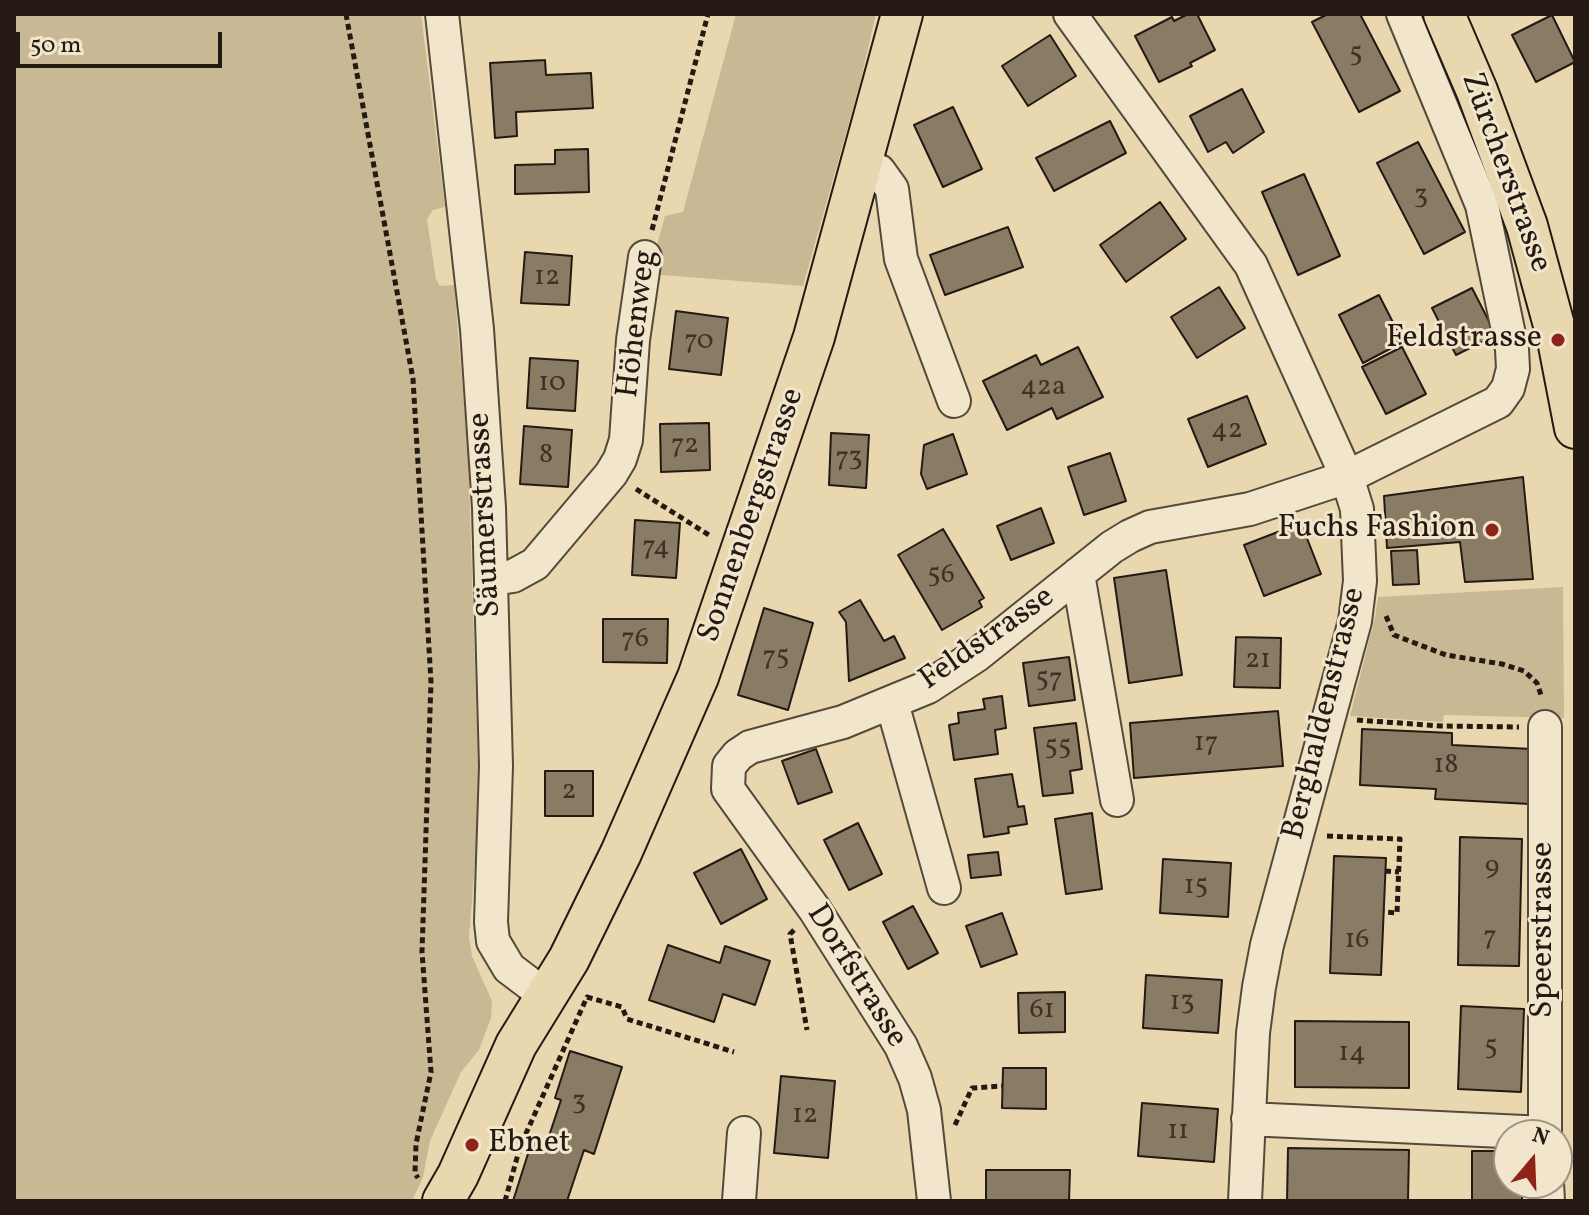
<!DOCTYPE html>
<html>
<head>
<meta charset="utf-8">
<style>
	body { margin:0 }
	#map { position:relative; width:1589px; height:1215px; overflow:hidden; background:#e9d8af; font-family:Vollkorn,serif }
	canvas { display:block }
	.frame { position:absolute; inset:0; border:16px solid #241913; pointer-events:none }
	.north { position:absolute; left:1493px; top:1119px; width:80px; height:80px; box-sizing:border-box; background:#f1e6cb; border:2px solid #9f9481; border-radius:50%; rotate:19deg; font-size:22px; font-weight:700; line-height:32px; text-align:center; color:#241913 }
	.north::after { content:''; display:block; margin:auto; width:28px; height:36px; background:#8f2418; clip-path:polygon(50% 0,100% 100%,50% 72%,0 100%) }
	.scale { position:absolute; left:16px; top:32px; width:206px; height:36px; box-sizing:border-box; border:4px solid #241913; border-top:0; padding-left:10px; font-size:24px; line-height:28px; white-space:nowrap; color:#241913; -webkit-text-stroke:6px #f1e6cb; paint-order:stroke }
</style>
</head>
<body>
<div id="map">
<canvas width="1589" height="1215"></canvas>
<div class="frame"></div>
<div class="north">N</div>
<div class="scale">50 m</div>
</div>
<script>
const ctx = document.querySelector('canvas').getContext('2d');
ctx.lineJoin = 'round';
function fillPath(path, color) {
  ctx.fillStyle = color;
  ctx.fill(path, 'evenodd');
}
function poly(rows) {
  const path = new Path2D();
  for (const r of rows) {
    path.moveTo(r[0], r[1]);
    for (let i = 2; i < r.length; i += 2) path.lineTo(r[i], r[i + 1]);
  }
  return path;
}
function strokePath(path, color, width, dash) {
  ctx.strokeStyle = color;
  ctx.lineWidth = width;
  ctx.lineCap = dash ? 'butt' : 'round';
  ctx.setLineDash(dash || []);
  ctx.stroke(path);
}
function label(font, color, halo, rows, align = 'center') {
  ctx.font = font + ' Vollkorn,serif';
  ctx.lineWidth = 6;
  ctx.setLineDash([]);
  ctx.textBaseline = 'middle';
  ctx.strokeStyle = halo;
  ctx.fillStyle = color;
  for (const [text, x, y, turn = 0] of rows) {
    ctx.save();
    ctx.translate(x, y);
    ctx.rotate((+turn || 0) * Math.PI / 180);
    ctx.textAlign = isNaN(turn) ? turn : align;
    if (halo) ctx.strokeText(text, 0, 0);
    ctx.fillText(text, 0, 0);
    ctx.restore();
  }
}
const green = poly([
	[14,14,421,14,445,207,433,210,427,219,436,279,440,286,454,285,468,451,478,761,478,825,469,937,472,956,492,1001,491,1018,479,1050,461,1072,430,1141,423,1177,412,1201,14,1201],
	[736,14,876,14,859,87,803,286,649,274,665,216,683,212],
	[1563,587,1564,718,1444,715,1443,722,1350,716,1375,617,1378,597]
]);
const building = poly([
	[1188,14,1197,14,1215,50,1190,63,1192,66,1159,82,1135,36,1172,17,1174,21,1188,14],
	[1328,14,1360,14,1400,91,1359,112,1312,22,1328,14],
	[1552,15,1575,62,1536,82,1512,35,1552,15],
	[1050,35,1076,76,1028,106,1002,66,1050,35],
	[545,60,546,75,591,73,593,108,516,112,517,136,495,138,490,63,545,60],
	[1242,89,1264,132,1233,153,1226,142,1208,152,1190,116,1242,89],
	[953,107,982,169,943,187,914,125,953,107],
	[1110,121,1126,153,1054,191,1036,158,1110,121],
	[1418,142,1465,232,1424,254,1377,163,1418,142],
	[588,149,589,192,515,194,515,165,555,164,555,150,588,149],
	[1304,174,1340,256,1298,275,1262,192,1304,174],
	[1160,202,1186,239,1126,282,1100,245,1160,202],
	[1008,227,1023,267,945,295,930,255,1008,227],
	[525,252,572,256,569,305,521,303,525,252],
	[1219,287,1245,328,1197,358,1171,317,1219,287],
	[1472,288,1496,335,1456,355,1432,308,1472,288],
	[1379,295,1403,342,1363,363,1339,315,1379,295],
	[676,311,728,318,721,375,669,369,676,311],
	[1078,347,1103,397,1057,419,1052,408,1007,430,983,381,1036,355,1041,365,1078,347],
	[1402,347,1426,394,1386,414,1362,367,1402,347],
	[530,358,578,361,575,411,527,408,530,358],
	[1247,396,1266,444,1208,467,1188,419,1247,396],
	[709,423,710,470,661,472,660,424,709,423],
	[524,426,572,430,568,487,520,484,524,426],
	[831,433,869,435,866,488,829,485,831,433],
	[953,434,967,474,927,489,921,474,924,445,953,434],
	[1110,453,1126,501,1084,515,1068,467,1110,453],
	[1523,477,1533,579,1465,582,1460,542,1387,548,1384,496,1523,477],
	[1041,508,1054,543,1011,560,997,526,1041,508],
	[635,520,680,523,676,578,632,575,635,520],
	[1301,523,1321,574,1264,596,1244,545,1301,523],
	[943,529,984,598,979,601,982,607,942,630,898,555,943,529],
	[1417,550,1419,584,1393,585,1391,551,1417,550],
	[1166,570,1182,675,1129,683,1114,578,1166,570],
	[860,600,884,641,894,636,905,658,849,681,846,622,839,612,860,600],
	[764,608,813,623,788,710,738,695,764,608],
	[603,619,668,619,667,663,603,662,603,619],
	[1236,637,1281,638,1280,688,1234,687,1236,637],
	[1069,657,1075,700,1029,706,1023,663,1069,657],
	[1002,696,1006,728,995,730,998,754,954,760,949,725,959,723,958,713,985,709,983,699,1002,696],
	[1278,711,1283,766,1134,778,1130,723,1278,711],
	[1076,723,1082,769,1070,771,1073,793,1043,796,1034,728,1076,723],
	[1362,729,1452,733,1452,745,1532,749,1530,804,1435,799,1436,789,1360,785,1362,729],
	[816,749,832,792,798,804,782,761,816,749],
	[545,771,593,771,593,816,545,816,545,771],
	[1012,774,1018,807,1024,806,1027,824,1008,827,1009,833,984,837,975,779,1012,774],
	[1092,813,1102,889,1066,894,1055,819,1092,813],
	[858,823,882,874,849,890,824,840,858,823],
	[1460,837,1522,839,1519,966,1458,965,1460,837],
	[741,849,767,899,721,924,694,873,741,849],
	[998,852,1001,875,971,878,968,855,998,852],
	[1334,856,1386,858,1381,975,1330,973,1334,856],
	[1163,859,1231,863,1228,917,1160,913,1163,859],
	[913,906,938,953,908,969,883,922,913,906],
	[1002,913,1017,954,981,967,966,926,1002,913],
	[668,945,720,963,725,946,770,961,755,1005,723,994,714,1022,649,1000,668,945],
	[1146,975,1222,980,1218,1033,1143,1028,1146,975],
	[1065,992,1065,1032,1019,1033,1018,993,1065,992],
	[1461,1006,1524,1009,1521,1092,1458,1089,1461,1006],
	[1295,1021,1409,1022,1409,1088,1295,1087,1295,1021],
	[570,1051,622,1067,594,1154,584,1150,567,1201,513,1201,533,1138,547,1142,561,1100,555,1098,570,1051],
	[1003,1068,1046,1068,1046,1109,1002,1108,1003,1068],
	[781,1076,835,1081,828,1158,774,1153,781,1076],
	[1142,1103,1218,1109,1214,1162,1138,1156,1142,1103],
	[1288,1148,1409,1150,1408,1201,1287,1201,1288,1148],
	[1472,1151,1509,1151,1509,1183,1522,1183,1522,1201,1472,1201,1472,1151],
	[986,1170,1070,1170,1069,1201,986,1201,986,1170]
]);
const path = poly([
	[346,14,413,379,431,682,422,952,431,1072,416,1144,415,1173,418,1178],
	[652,230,708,14],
	[636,489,712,537],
	[1386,616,1394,635,1446,655,1502,664,1524,671,1537,683,1542,698],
	[1357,720,1441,726,1519,727],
	[1327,836,1400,839,1397,913,1384,912],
	[1385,871,1399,872],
	[794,930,790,934,807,1030],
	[955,1125,972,1088,1002,1086],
	[505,1201,520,1147,587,997,622,1007,627,1019,734,1052]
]);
const minor = poly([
	[442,14,477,329,489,508,496,766,491,922,493,941,509,968,546,996],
	[1070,14,1251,265,1347,477,1357,509,1360,581,1355,621,1267,945,1259,987,1253,1033,1245,1201],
	[863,166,879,171,892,189,901,259,954,401],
	[1078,574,1117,800],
	[492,579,513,576,535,564,611,474,620,459,626,440,633,340,645,257],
	[892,703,944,888],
	[1545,727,1545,1135],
	[1248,1119,1545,1133],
	[1547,1183,1548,1201],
	[739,1201,744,1133],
	[934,1201,924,1110,915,1078,901,1046,815,910,728,789,729,766,738,755,750,747,843,722,928,687,977,655,1112,547,1130,536,1150,527,1250,509,1347,477,1498,402,1508,388,1513,369,1512,349,1482,205,1403,14]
]);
const major = poly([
	[1444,14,1477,91,1527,226,1558,340,1575,428],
	[443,1201,458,1175,516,1045,569,959,621,853,698,677,814,337,902,14]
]);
const markers = [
	[1558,340,8,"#8f2418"],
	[1492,530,8,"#8f2418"],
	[472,1145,8,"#8f2418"]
];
const numberNames = [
	["5",1356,56],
	["3",1421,198],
	["12",547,279],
	["70",699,343],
	["10",552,385],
	["42a",1043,389],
	["42",1227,432],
	["72",685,447],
	["8",546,457],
	["73",849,460],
	["74",656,549],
	["56",941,577],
	["76",635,641],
	["75",776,659],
	["21",1258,662],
	["57",1049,681],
	["17",1206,745],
	["55",1058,749],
	["18",1446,767],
	["2",569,793],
	["9",1492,869],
	["15",1196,888],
	["7",1490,939],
	["16",1357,942],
	["13",1182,1004],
	["61",1042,1012],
	["5",1491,1049],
	["14",1352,1055],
	["3",579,1104],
	["12",805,1117],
	["11",1178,1133]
];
const streetNames = [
	["Zürcherstrasse",1504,173,70],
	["Höhenweg",639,324,-83],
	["Säumerstrasse",487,515,-93],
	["Sonnenbergstrasse",753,516,-71],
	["Feldstrasse",988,640,-35],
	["Berghaldenstrasse",1326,714,-76],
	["Speerstrasse",1545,930,-90],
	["Dorfstrasse",855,977,58]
];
const poiNames = [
	["Feldstrasse",1542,340],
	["Fuchs Fashion",1476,530],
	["Ebnet",488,1145,"left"]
];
fillPath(green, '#c8b894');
fillPath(building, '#8a7c64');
strokePath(building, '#241913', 2);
strokePath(minor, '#55493a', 36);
strokePath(major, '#241913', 44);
strokePath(path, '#241913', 5, [6, 4]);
strokePath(minor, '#f1e6cb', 32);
strokePath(major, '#e9d8af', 40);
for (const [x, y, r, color] of markers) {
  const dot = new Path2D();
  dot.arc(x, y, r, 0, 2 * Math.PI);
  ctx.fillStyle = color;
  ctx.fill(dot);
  strokePath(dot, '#f1e6cb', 3);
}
label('28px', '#3e3227', null, numberNames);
label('32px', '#241913', '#f1e6cb', streetNames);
label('32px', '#241913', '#f1e6cb', poiNames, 'right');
</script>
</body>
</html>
